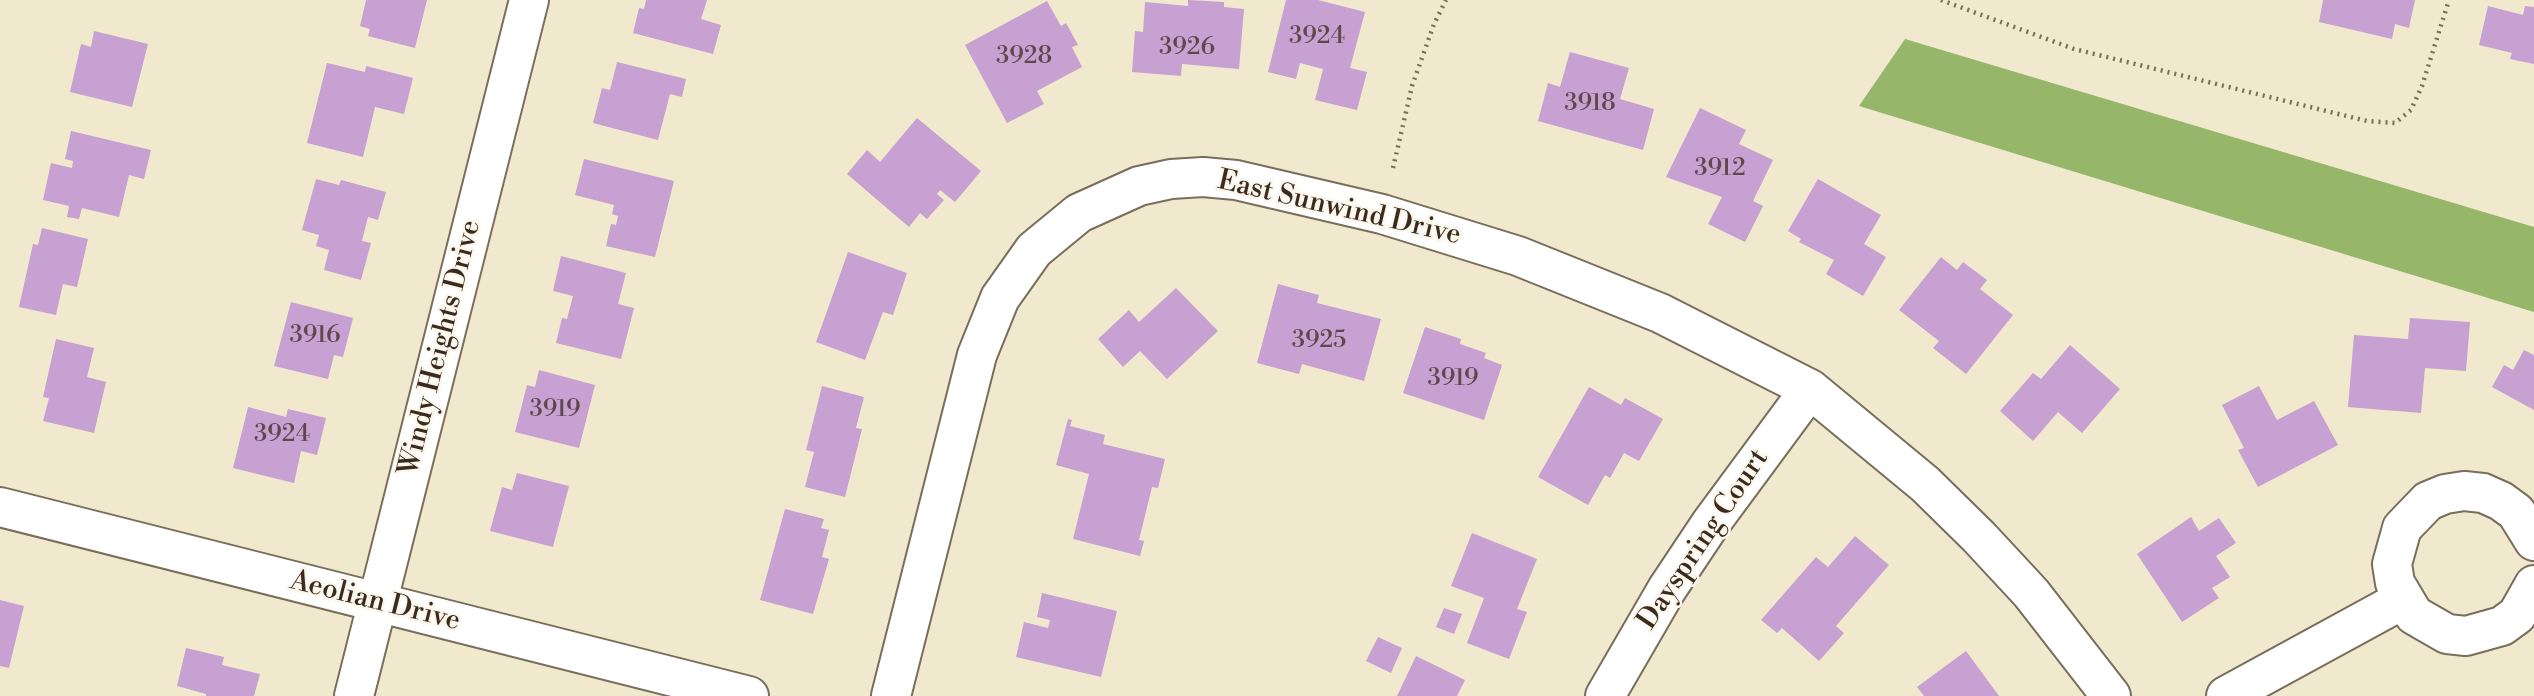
<!DOCTYPE html>
<html>
<head>
<meta charset="utf-8">
<style>
	body { margin:0 }
	canvas { display:block; background:#f0e9cd }
</style>
</head>
<body>
<canvas width="2534" height="696"></canvas>
<script>
const ctx = document.querySelector('canvas').getContext('2d');
ctx.lineJoin = 'round';
function fillPath(path, color) {
  ctx.fillStyle = color;
  ctx.fill(path, 'evenodd');
}
function poly(rows) {
  const path = new Path2D();
  for (const r of rows) {
    path.moveTo(r[0], r[1]);
    for (let i = 2; i < r.length; i += 2) path.lineTo(r[i], r[i + 1]);
  }
  return path;
}
function strokePath(path, color, width, dash) {
  ctx.strokeStyle = color;
  ctx.lineWidth = width;
  ctx.lineCap = dash ? 'butt' : 'round';
  ctx.setLineDash(dash || []);
  ctx.stroke(path);
}
function label(font, color, halo, rows, align = 'center') {
  ctx.font = font + ' "Libre Bodoni",serif';
  ctx.lineWidth = 5;
  ctx.setLineDash([]);
  ctx.textBaseline = 'middle';
  ctx.strokeStyle = halo;
  ctx.fillStyle = color;
  for (const [text, x, y, turn = 0] of rows) {
    ctx.save();
    ctx.translate(x, y);
    ctx.rotate((+turn || 0) * Math.PI / 180);
    ctx.textAlign = isNaN(turn) ? turn : align;
    if (halo) ctx.strokeText(text, 0, 0);
    ctx.fillText(text, 0, 0);
    ctx.restore();
  }
}
const forest = poly([
	[1905,39,2534,227,2534,312,1859,106]
]);
const building = poly([
	[366,0,427,0,415,48,368,36,370,29,360,26],
	[646,0,707,0,701,19,721,25,713,54,633,33,639,8,644,9],
	[1188,0,1224,2,1224,7,1244,9,1239,69,1182,64,1181,76,1132,72,1135,31,1143,32,1145,2,1188,6],
	[1286,0,1318,0,1365,12,1350,68,1367,72,1357,110,1315,100,1323,69,1300,63,1296,79,1268,72],
	[2323,0,2415,0,2409,28,2395,24,2392,39,2319,22],
	[1047,1,1061,26,1066,23,1078,45,1072,47,1082,67,1037,91,1044,104,1007,123,965,45],
	[2488,6,2523,15,2525,6,2534,7,2534,64,2510,59,2512,53,2479,45],
	[94,31,148,44,132,107,70,92,81,44,91,47],
	[1570,52,1629,68,1620,99,1654,109,1643,150,1538,121,1548,83,1560,87],
	[617,62,686,79,682,97,670,94,658,140,593,123,602,88,610,90],
	[327,63,365,72,366,66,413,78,404,114,375,107,363,157,307,143],
	[1700,108,1746,130,1739,144,1773,160,1753,201,1763,206,1745,242,1708,224,1722,197,1666,177],
	[917,118,981,171,955,202,940,190,937,194,944,200,927,219,920,213,909,227,847,174,867,150,880,162],
	[71,131,151,150,144,179,129,175,119,217,82,208,79,219,67,217,69,206,43,200,51,163,72,168,73,161,65,159],
	[584,159,674,181,655,257,606,246,611,224,616,225,618,216,612,214,614,205,575,195],
	[316,179,339,185,341,180,386,192,378,220,368,217,362,241,371,243,361,280,324,270,329,250,316,246,319,235,302,230],
	[1818,179,1881,215,1864,244,1886,257,1863,296,1826,274,1834,260,1799,242,1801,239,1788,231],
	[42,228,88,239,77,287,63,284,56,315,19,307,33,244,38,245],
	[848,252,907,273,893,315,883,312,865,360,816,342],
	[561,256,626,273,618,304,634,308,621,359,556,343,562,318,567,319,573,296,553,291],
	[1941,257,1957,270,1963,262,1987,280,1980,289,2013,315,1966,374,1933,348,1939,341,1899,310],
	[1278,284,1319,295,1317,303,1381,319,1364,381,1302,364,1299,374,1257,363],
	[1176,288,1218,331,1167,379,1140,351,1123,367,1098,339,1129,310,1139,322],
	[291,302,353,318,343,357,334,355,328,379,274,366],
	[2410,318,2470,322,2466,371,2425,368,2421,413,2348,407,2354,335,2408,339],
	[1425,327,1461,339,1460,344,1486,353,1484,358,1502,365,1484,420,1403,393],
	[56,339,94,348,87,377,106,382,94,433,43,421,49,398,43,397],
	[2070,345,2120,389,2082,433,2058,412,2033,441,2000,411,2033,373,2041,379],
	[2524,350,2534,355,2534,410,2492,387,2504,365,2513,370],
	[539,370,595,385,579,448,515,432,527,385,535,387],
	[822,386,864,397,856,428,862,429,845,497,805,487,814,452,806,450],
	[2259,386,2277,420,2314,401,2338,445,2258,487,2238,450,2244,448,2222,405],
	[1589,387,1621,405,1625,398,1663,419,1639,461,1624,453,1610,478,1605,475,1588,505,1538,477],
	[248,407,286,417,288,409,326,418,317,455,301,451,294,483,233,468],
	[1068,419,1072,420,1070,426,1105,435,1103,444,1165,459,1158,488,1152,487,1139,540,1144,541,1140,556,1073,539,1089,474,1056,465],
	[517,473,569,486,553,547,490,531,502,487,512,490],
	[785,509,824,519,821,528,829,530,822,557,829,559,813,614,760,600],
	[2191,517,2199,531,2219,518,2236,543,2216,556,2230,577,2212,588,2219,598,2182,622,2137,554],
	[1472,533,1537,559,1517,609,1527,612,1509,659,1467,643,1484,598,1451,586],
	[1855,536,1889,565,1836,626,1844,633,1819,661,1782,628,1777,633,1761,620,1816,557,1828,567],
	[1042,593,1117,611,1101,677,1016,657,1024,622,1048,628,1050,620,1037,617],
	[0,600,24,606,9,668,0,666],
	[1444,608,1462,614,1454,634,1436,627],
	[1378,637,1402,648,1391,673,1366,661],
	[186,648,224,657,222,665,260,674,254,696,206,696,206,694,177,686],
	[1966,651,1999,696,1924,696,1917,687],
	[1416,656,1465,680,1457,696,1397,696]
]);
const path = poly([
	[1941,0,2074,49,2367,121,2395,123,2411,110,2422,86,2449,0],
	[1393,168,1412,86,1434,24,1446,0]
]);
const street = poly([
	[0,507,749,696],
	[2534,541,2516,512,2501,501,2483,493,2464,491,2445,494,2428,501,2402,528,2392,564,2395,583,2414,615,2447,634,2466,636,2502,626,2517,615,2534,585],
	[354,696,529,0],
	[891,696,977,355,1000,298,1034,250,1079,213,1139,186,1171,179,1203,177,1236,180,1382,214,1518,256,1660,313,1810,389,1925,484,1979,537,2031,593,2111,696],
	[1605,696,1667,589,1711,523,1810,389],
	[2226,696,2402,600]
]);
const numberNames = [
	["3924",1317,37],
	["3926",1187,48],
	["3928",1024,57],
	["3918",1590,104],
	["3912",1720,169],
	["3916",315,336],
	["3925",1319,341],
	["3919",1453,379],
	["3919",555,410],
	["3924",282,435]
];
const streetNames = [
	["East Sunwind Drive",1339,209,13],
	["Windy Heights Drive",441,348,-76],
	["Dayspring Court",1704,540,-56],
	["Aeolian Drive",375,602,14]
];
fillPath(forest, '#96b669');
fillPath(building, '#c6a1d1');
strokePath(street, '#7a6d5b', 42);
strokePath(path, '#7a6d5b', 4.5, [2, 5]);
strokePath(street, '#fff', 38);
label('24px', '#5e484b', null, numberNames);
label('28px', '#3b2a1e', '#fbf7ec', streetNames);
</script>
</body>
</html>
